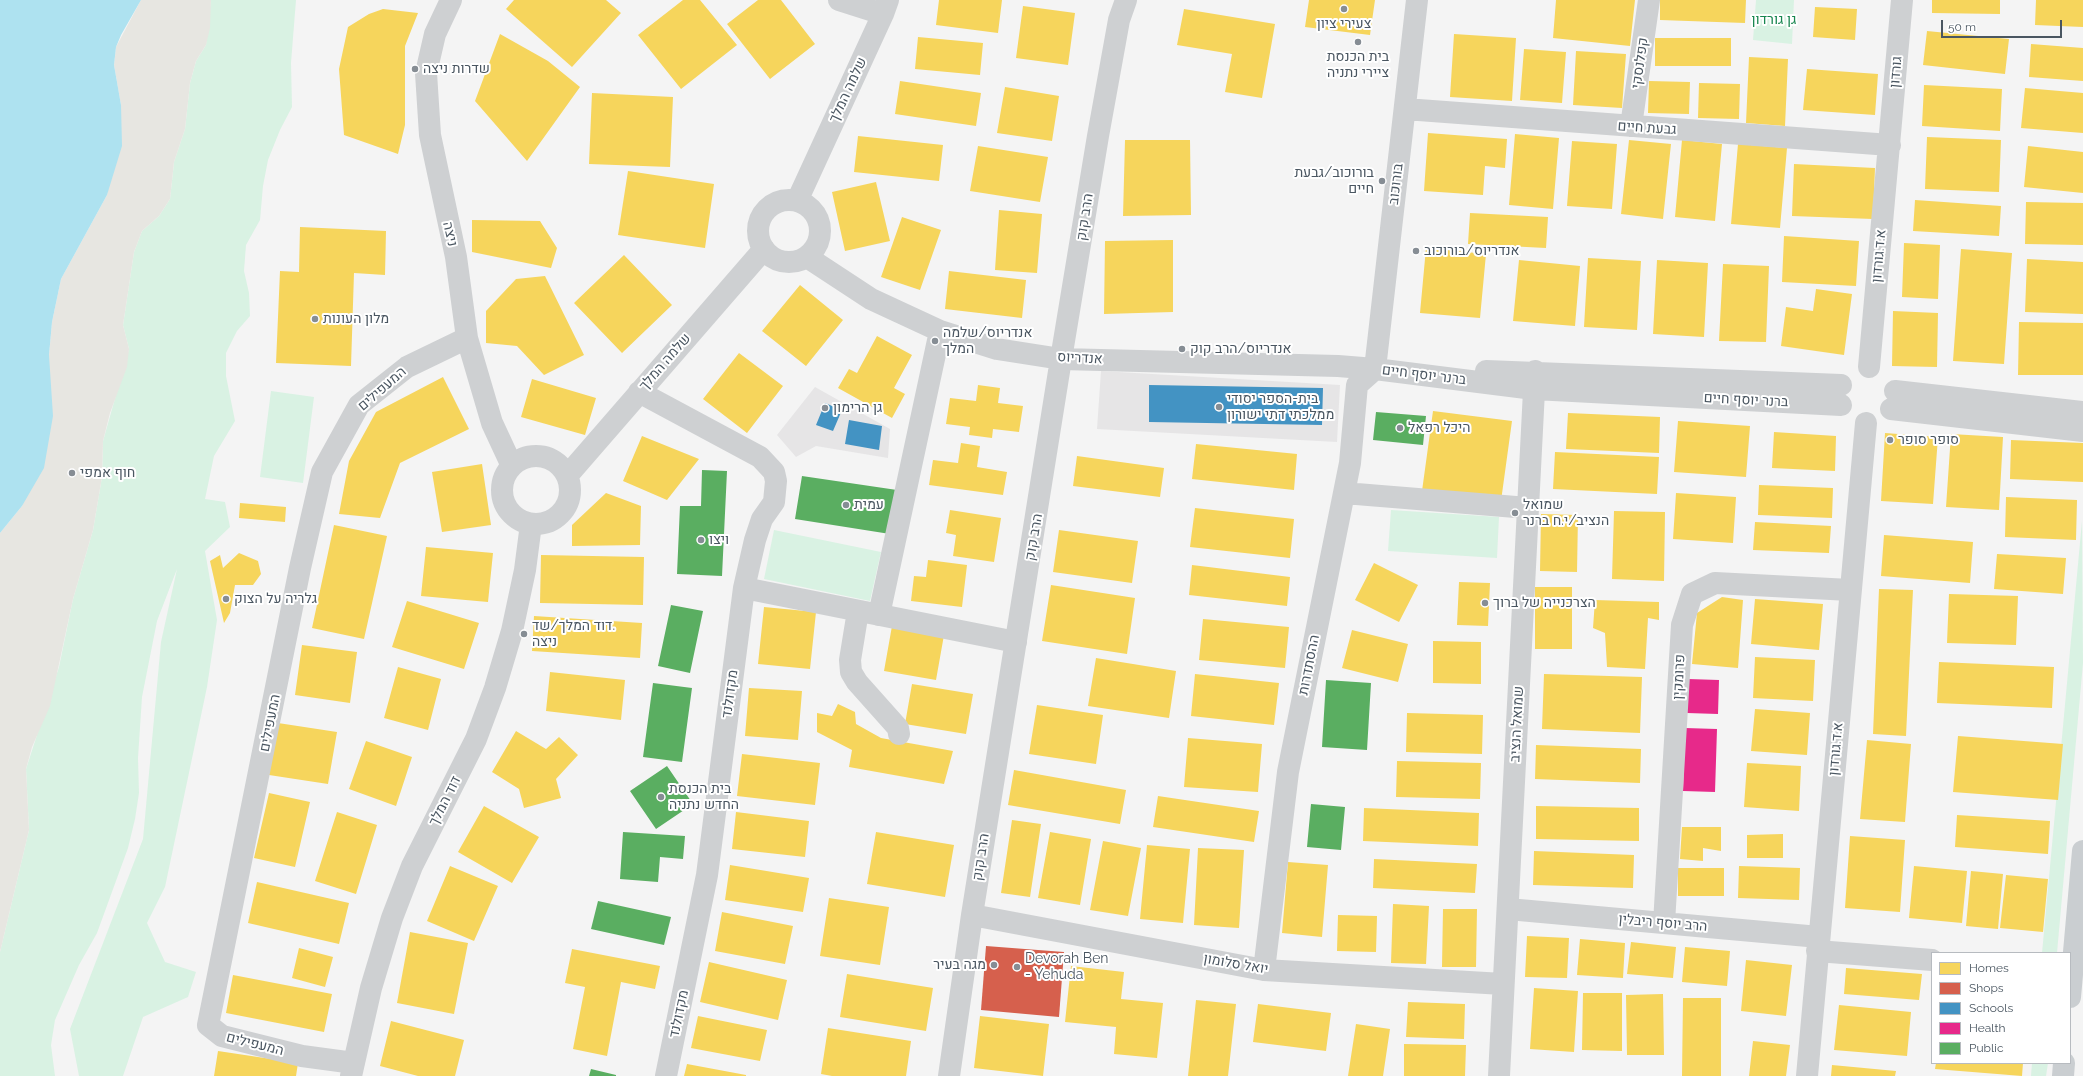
<!DOCTYPE html>
<html>
<head>
<meta charset="utf-8">
<style>
	body { margin:0 }
	#map { position:relative; width:2083px; height:1076px; overflow:hidden; background:#f4f4f4; font-family:Raleway,sans-serif }
	canvas { display:block }
	.legend { position:absolute; left:1931px; top:952px; width:140px; height:112px; box-sizing:border-box; background:#fff; border:1px solid #b7bbc0; margin:0; padding:5px 7px; list-style:none; font-size:12px; color:#4a5661 }
	.legend li { display:flex; align-items:center; gap:8px; height:20px }
	.legend b { width:20px; border:1px solid #b7bbc0 }
	.scale { position:absolute; left:1941px; top:20px; width:121px; height:18px; box-sizing:border-box; border:2px solid #4a5661; border-top:0; padding-left:5px; font-size:12px; line-height:14px; white-space:nowrap; color:#4a5661; -webkit-text-stroke:3px #fff; paint-order:stroke }
</style>
</head>
<body>
<div id="map">
<canvas width="2083" height="1076"></canvas>
<ul class="legend">
<li><b style="height:11px;background:#f6d55c"></b>Homes</li>
<li><b style="height:11px;background:#d6604d"></b>Shops</li>
<li><b style="height:11px;background:#4393c3"></b>Schools</li>
<li><b style="height:11px;background:#e7298a"></b>Health</li>
<li><b style="height:11px;background:#5aae61"></b>Public</li>
</ul>
<div class="scale">50 m</div>
</div>
<script>
const ctx = document.querySelector('canvas').getContext('2d');
ctx.lineJoin = 'round';
function fillPath(path, color) {
  ctx.fillStyle = color;
  ctx.fill(path, 'evenodd');
}
function poly(rows) {
  const path = new Path2D();
  for (const r of rows) {
    if (r.length === 3) {
      path.moveTo(r[0] + r[2], r[1]);
      path.arc(r[0], r[1], r[2], 0, 2 * Math.PI);
      continue;
    }
    path.moveTo(r[0], r[1]);
    for (let i = 2; i < r.length; i += 2) path.lineTo(r[i], r[i + 1]);
  }
  return path;
}
function strokePath(path, color, width, dash) {
  ctx.strokeStyle = color;
  ctx.lineWidth = width;
  ctx.lineCap = dash ? 'butt' : 'round';
  ctx.setLineDash(dash || []);
  ctx.stroke(path);
}
function label(font, color, halo, rows, align = 'center') {
  ctx.font = font + ' Raleway,Heebo,sans-serif';
  ctx.lineWidth = 4;
  ctx.setLineDash([]);
  ctx.textBaseline = 'middle';
  ctx.strokeStyle = halo;
  ctx.fillStyle = color;
  for (const [text, x, y, turn = 0] of rows) {
    ctx.save();
    ctx.translate(x, y);
    ctx.rotate((+turn || 0) * Math.PI / 180);
    ctx.textAlign = isNaN(turn) ? turn : align;
    if (halo) ctx.strokeText(text, 0, 0);
    ctx.fillText(text, 0, 0);
    ctx.restore();
  }
}
const education = poly([
	[1101,371,1340,385,1337,442,1097,429],
	[815,387,890,429,888,458,816,446,796,457,777,435]
]);
const green = poly([
	[211,0,296,0,291,63,292,107,280,130,268,160,263,186,260,220,246,245,244,271,249,293,250,316,237,331,226,353,226,376,235,421,214,456,205,499,225,502,230,527,205,551,217,620,207,687,165,887,147,923,165,962,196,972,188,997,143,1017,123,1076,79,1076,70,1029,143,839,161,642,177,569,157,621,142,697,138,758,139,793,135,819,128,848,97,933,79,965,55,1020,51,1045,55,1076,0,1076,0,952,29,830,26,769,59,667,73,599,93,530,102,477,103,441,129,349,123,325,134,252,142,231,159,216,170,199,174,162,185,129,190,83,196,61,206,45],
	[1756,0,1794,0,1792,44,1753,40],
	[271,391,314,397,303,483,260,477],
	[1391,510,1499,517,1497,558,1388,551],
	[2082,521,2083,663,2057,953,2042,953],
	[774,530,881,552,870,601,764,579],
	[2032,1063,2048,1063,2046,1076,2031,1076]
]);
const sand = poly([
	[141,0,211,0,210,28,206,45,196,61,190,83,185,129,174,162,170,199,159,216,142,231,134,252,123,325,129,349,127,367,110,413,103,441,102,477,93,530,73,599,50,706,32,747,26,769,29,830,0,952,0,533,22,506,49,355,52,322,61,279,107,195,121,105,114,65,116,47]
]);
const water = poly([
	[0,0,141,0,121,35,116,47,114,65,121,105,122,146,107,195,61,279,52,322,49,355,53,416,44,468,22,506,0,533]
]);
const homes = poly([
	[514,0,606,0,621,13,572,67,506,9],
	[683,0,700,0,737,45,681,89,638,35],
	[758,0,781,0,815,44,770,79,727,24],
	[939,0,1002,0,998,33,936,25],
	[1309,0,1375,0,1370,35,1305,27],
	[1556,0,1635,0,1630,46,1553,38],
	[1660,0,1746,0,1745,23,1660,20],
	[1932,0,2000,0,2000,14,1932,13],
	[2036,0,2083,0,2083,27,2035,25],
	[1023,6,1075,13,1068,65,1016,58],
	[1815,7,1857,9,1855,40,1813,37],
	[383,9,418,13,405,46,405,125,398,154,344,135,339,69,348,27,369,14],
	[1184,9,1275,24,1262,98,1225,92,1232,54,1177,45],
	[1927,31,2009,39,2005,74,1923,65],
	[500,34,548,61,580,87,527,161,475,101],
	[1454,34,1516,38,1512,101,1450,97],
	[918,37,983,43,980,75,915,69],
	[1655,38,1731,38,1731,66,1655,66],
	[2031,44,2083,48,2083,81,2029,77],
	[1524,49,1566,52,1562,103,1520,100],
	[1576,51,1626,54,1622,108,1573,105],
	[1749,57,1788,59,1785,126,1746,123],
	[1807,69,1878,74,1875,115,1803,110],
	[900,81,981,93,976,126,895,114],
	[1649,81,1690,82,1689,114,1648,113],
	[1699,83,1740,84,1739,119,1698,118],
	[1924,85,2002,89,2000,131,1922,126],
	[1005,87,1059,96,1052,141,997,133],
	[2025,88,2083,93,2083,133,2021,128],
	[592,93,673,97,670,167,589,164],
	[1428,133,1507,139,1505,168,1485,166,1483,195,1424,191],
	[1515,134,1559,138,1553,209,1509,205],
	[858,136,943,145,939,181,854,172],
	[1927,137,2001,140,1999,192,1925,189],
	[1125,140,1190,140,1191,215,1123,216],
	[1629,140,1671,144,1663,219,1621,214],
	[1682,140,1722,144,1715,221,1675,217],
	[1572,141,1617,144,1612,209,1567,206],
	[1738,144,1787,148,1780,228,1731,224],
	[978,146,1048,157,1040,202,970,191],
	[2028,146,2083,152,2083,193,2024,187],
	[1794,164,1875,168,1873,219,1792,216],
	[628,171,714,184,705,248,618,235],
	[876,182,890,241,845,251,832,192],
	[1915,200,2001,206,1999,236,1913,231],
	[2026,202,2083,203,2083,245,2025,244],
	[999,210,1042,214,1037,273,995,270],
	[1470,213,1548,217,1546,248,1468,244],
	[902,217,941,230,920,290,881,277],
	[472,220,540,221,557,248,551,268,472,252],
	[300,227,386,231,385,275,354,273,351,366,276,363,280,271,299,272],
	[1784,236,1859,241,1856,286,1782,282],
	[1173,240,1173,312,1104,314,1105,241],
	[1904,243,1940,245,1938,299,1902,297],
	[1426,248,1486,254,1480,318,1420,313],
	[1961,249,2012,253,2004,364,1953,361],
	[624,255,672,305,622,353,574,303],
	[1588,258,1641,261,1637,330,1584,327],
	[2027,259,2083,262,2083,314,2025,312],
	[1519,260,1580,266,1575,326,1513,321],
	[1657,260,1708,263,1704,337,1653,334],
	[1723,264,1769,266,1766,342,1719,341],
	[949,271,1026,280,1022,318,945,309],
	[545,276,584,355,544,375,517,346,486,343,486,311,516,279],
	[800,285,843,320,806,366,762,331],
	[1816,289,1852,294,1844,355,1781,346,1786,307,1813,311],
	[1893,311,1938,313,1937,367,1892,366],
	[2019,322,2083,323,2083,375,2018,375],
	[877,336,912,355,894,388,905,394,892,418,838,388,849,369,857,373],
	[739,353,783,386,747,433,703,399],
	[443,377,469,429,400,463,380,518,339,514,349,461,376,412],
	[532,379,596,398,585,435,521,417],
	[978,385,1000,388,998,403,1023,406,1019,432,993,429,992,438,969,435,970,427,946,424,950,398,976,401],
	[1433,411,1512,421,1501,501,1422,491],
	[1568,413,1660,417,1659,453,1566,449],
	[1678,421,1750,426,1746,477,1674,472],
	[1774,432,1836,436,1835,471,1772,468],
	[1885,433,1938,437,1933,504,1881,501],
	[1951,434,2003,437,1999,510,1946,507],
	[642,436,699,459,667,500,623,481],
	[2011,440,2083,443,2083,482,2010,479],
	[961,443,980,446,977,467,1007,472,1003,495,929,485,933,460,958,463],
	[1196,444,1297,454,1294,490,1192,479],
	[1555,452,1659,457,1657,494,1553,489],
	[1077,456,1164,468,1160,497,1073,486],
	[482,464,491,525,442,532,432,472],
	[1759,485,1833,488,1832,518,1758,515],
	[606,493,641,506,640,545,572,546,572,525],
	[1676,493,1736,497,1733,543,1673,539],
	[2006,497,2077,500,2076,540,2005,537],
	[240,503,286,507,285,522,239,518],
	[1195,508,1294,519,1290,558,1190,547],
	[950,510,1001,518,994,562,953,556,956,535,946,533],
	[1614,511,1665,512,1664,581,1612,579],
	[1541,514,1578,515,1577,572,1540,571],
	[1755,522,1831,526,1829,553,1753,550],
	[334,525,387,536,364,639,312,628],
	[1059,530,1138,541,1132,583,1053,572],
	[1884,535,1973,542,1970,583,1881,576],
	[426,547,493,553,488,602,421,596],
	[239,553,258,561,261,574,253,585,235,585,230,613,224,623,210,561,220,555,223,568],
	[1997,554,2066,558,2063,594,1994,589],
	[541,555,644,557,643,605,540,603],
	[928,560,967,565,962,607,911,601,914,576,926,577],
	[1374,563,1418,585,1399,622,1355,600],
	[1192,565,1290,577,1287,606,1189,595],
	[1459,582,1490,583,1488,626,1457,625],
	[1051,585,1135,598,1127,654,1042,641],
	[1535,587,1572,587,1572,649,1535,649],
	[1879,589,1913,590,1906,736,1873,734],
	[1949,594,2018,596,2016,645,1947,643],
	[1722,597,1743,600,1738,668,1692,664,1697,613],
	[1755,599,1823,604,1819,650,1751,644],
	[1595,600,1659,602,1659,620,1648,618,1645,669,1607,667,1605,633,1593,628],
	[407,601,479,623,464,669,392,647],
	[764,607,816,612,810,669,758,664],
	[534,616,642,623,640,658,532,651],
	[1203,619,1289,627,1285,668,1199,660],
	[892,626,944,635,936,680,884,671],
	[1352,630,1408,644,1398,682,1342,668],
	[1433,641,1481,642,1481,684,1433,683],
	[302,645,357,652,350,703,295,695],
	[1755,657,1815,660,1813,701,1753,698],
	[1096,658,1176,671,1169,718,1088,706],
	[1939,662,2054,667,2052,708,1937,703],
	[398,667,441,679,428,730,384,718],
	[550,672,625,680,621,720,546,711],
	[1195,674,1279,683,1274,725,1191,716],
	[1544,674,1642,677,1640,733,1542,729],
	[912,684,973,694,966,734,905,724],
	[749,688,802,691,798,740,745,736],
	[838,704,855,712,856,724,881,738,953,751,944,784,849,767,852,750,817,732,817,713,832,716],
	[1037,705,1103,715,1096,764,1029,754],
	[1755,709,1810,713,1807,755,1751,751],
	[1407,713,1483,715,1482,754,1406,752],
	[278,723,337,732,328,784,269,775],
	[516,731,546,749,559,737,578,755,556,779,561,798,524,808,519,789,492,772],
	[1958,736,2063,744,2058,800,1953,792],
	[1188,738,1262,744,1258,792,1184,787],
	[1867,740,1911,744,1905,822,1860,819],
	[366,741,412,757,396,806,349,789],
	[1536,745,1641,749,1640,783,1535,779],
	[742,754,820,763,815,805,737,796],
	[1397,761,1481,763,1480,799,1396,797],
	[1747,763,1801,766,1799,811,1744,807],
	[1014,770,1126,790,1120,824,1008,805],
	[269,793,310,802,295,867,254,858],
	[1158,796,1259,811,1254,842,1153,827],
	[484,806,539,837,512,883,458,852],
	[1536,806,1639,808,1639,841,1536,839],
	[1364,808,1479,813,1478,846,1363,841],
	[337,812,377,825,356,894,315,881],
	[736,812,809,821,805,857,732,849],
	[1957,815,2050,821,2048,854,1955,847],
	[1012,820,1041,824,1030,897,1001,893],
	[1682,827,1721,827,1721,851,1703,848,1703,861,1680,859],
	[876,832,954,845,945,897,867,884],
	[1050,832,1091,839,1080,905,1038,898],
	[1783,834,1783,858,1747,858,1747,835],
	[1850,836,1905,840,1900,912,1845,908],
	[1103,841,1141,848,1128,916,1090,910],
	[1147,845,1190,849,1183,923,1140,919],
	[1198,848,1244,850,1239,928,1194,925],
	[1534,851,1634,855,1633,888,1533,885],
	[1374,859,1477,864,1475,893,1373,888],
	[1288,862,1328,865,1322,937,1282,933],
	[730,865,809,878,803,912,725,900],
	[450,866,498,886,474,941,427,921],
	[1739,866,1800,868,1799,900,1738,898],
	[1914,866,1967,871,1962,923,1909,918],
	[1678,868,1724,868,1724,896,1678,896],
	[1971,871,2003,874,1998,929,1966,926],
	[2006,875,2048,879,2043,932,2000,928],
	[257,882,349,903,339,944,248,923],
	[829,898,889,907,880,965,820,956],
	[1393,904,1429,906,1426,964,1391,963],
	[1443,909,1477,909,1476,967,1442,967],
	[722,912,793,926,785,964,715,951],
	[1338,915,1377,916,1376,952,1337,951],
	[410,932,468,943,454,1014,397,1003],
	[1527,936,1569,938,1567,978,1525,977],
	[1580,939,1625,943,1623,978,1577,975],
	[1631,942,1676,947,1673,978,1627,974],
	[1685,947,1730,951,1727,986,1682,982],
	[299,948,333,957,325,987,292,978],
	[572,949,660,966,655,989,621,982,607,1056,573,1049,585,987,565,983],
	[1746,960,1792,965,1786,1016,1741,1011],
	[709,962,787,980,778,1020,700,1002],
	[1071,966,1124,972,1121,999,1163,1003,1157,1058,1114,1054,1116,1027,1065,1022],
	[1846,968,1922,974,1919,1000,1844,994],
	[847,974,933,988,926,1031,840,1017],
	[233,975,332,994,324,1032,226,1013],
	[1534,988,1578,991,1574,1052,1530,1049],
	[1583,993,1622,993,1622,1051,1582,1050],
	[1663,994,1664,1055,1627,1055,1626,995],
	[1683,998,1721,998,1721,1076,1682,1076],
	[1196,1000,1236,1004,1228,1076,1188,1076],
	[1408,1002,1465,1004,1464,1039,1406,1037],
	[1258,1004,1331,1013,1326,1051,1253,1042],
	[1839,1005,1911,1012,1907,1056,1834,1050],
	[698,1016,767,1030,760,1061,691,1048],
	[980,1016,1049,1024,1043,1076,974,1068],
	[391,1021,464,1040,455,1076,418,1076,380,1066],
	[1356,1024,1390,1029,1383,1076,1348,1076],
	[828,1028,911,1041,906,1076,832,1076,821,1074],
	[1753,1041,1790,1045,1786,1076,1749,1076],
	[1404,1044,1466,1045,1465,1076,1404,1076],
	[218,1051,298,1063,296,1076,214,1076],
	[1936,1063,2023,1063,2022,1076,1935,1069],
	[687,1064,746,1075,746,1076,684,1076],
	[1832,1065,1896,1071,1895,1076,1831,1076]
]);
const shops = poly([
	[986,946,1064,952,1059,1017,981,1010]
]);
const schools = poly([
	[1149,385,1323,388,1322,425,1149,422],
	[825,403,842,410,833,431,816,425],
	[849,420,882,426,879,450,845,444]
]);
const health = poly([
	[1688,679,1719,680,1718,714,1687,713],
	[1685,728,1717,729,1715,792,1683,791]
]);
const public = poly([
	[1376,412,1426,416,1423,445,1373,440],
	[702,470,727,471,722,576,677,574,680,506,701,506],
	[802,476,897,490,890,534,795,519],
	[671,605,703,611,690,673,658,666],
	[1326,680,1371,683,1367,750,1322,747],
	[653,683,692,688,682,762,643,757],
	[667,766,693,804,656,829,630,791],
	[1311,804,1345,807,1341,850,1307,847],
	[623,832,685,836,683,859,660,857,658,882,620,879],
	[598,901,671,917,664,945,591,929],
	[591,1069,616,1075,616,1076,589,1076]
]);
const minor = poly([
	[451,0,435,34,426,73,430,135,456,257,467,338,492,423,512,466],
	[839,0,883,14],
	[1405,109,1890,145],
	[1631,126,1649,0],
	[789,231,31],
	[797,201,883,14,888,0],
	[807,257,871,299,940,331,997,349,1061,359,1338,366,1375,369,1534,389,1841,405],
	[1869,367,1902,0],
	[1375,369,1417,0],
	[1486,371,1841,385],
	[1895,391,2083,412],
	[639,392,760,457,774,472,776,481,774,502,762,519,755,540,744,588,707,875,666,1076],
	[1891,409,2083,431],
	[536,490,34],
	[567,476,764,249],
	[1344,493,1528,508],
	[744,588,1016,642],
	[858,611,850,660,851,672,857,682,898,728,899,734],
	[879,615,940,331],
	[1508,909,1819,937],
	[972,915,1264,970,1503,984],
	[1664,923,1682,625,1692,594,1715,583,1850,590],
	[1817,951,1932,960],
	[1264,970,1288,772,1350,463,1357,385,1375,369],
	[354,1063,302,1056,222,1036,208,1025,300,568,322,472,359,405,407,367,467,338],
	[351,1076,371,988,392,918,412,866,476,739,495,688,512,631,525,570,531,524],
	[949,1076,972,915,1061,359,1098,136,1119,20,1126,0],
	[1499,1076,1535,371],
	[1807,1076,1866,423]
]);
const major = poly([
	[2070,997,2083,851],
	[2063,1076,2064,1063]
]);
const markers = [
	[1344,9,4,"#868d94"],
	[1358,42,4,"#868d94"],
	[415,69,4,"#868d94"],
	[1382,181,4,"#868d94"],
	[1416,251,4,"#868d94"],
	[315,319,4,"#868d94"],
	[935,341,4,"#868d94"],
	[1182,349,4,"#868d94"],
	[1219,407,4,"#868d94"],
	[825,408,4,"#868d94"],
	[1400,428,4,"#868d94"],
	[1890,440,4,"#868d94"],
	[72,473,4,"#868d94"],
	[846,505,4,"#868d94"],
	[1515,513,4,"#868d94"],
	[701,540,4,"#868d94"],
	[226,599,4,"#868d94"],
	[1485,603,4,"#868d94"],
	[524,634,4,"#868d94"],
	[661,797,4,"#868d94"],
	[994,965,4,"#868d94"],
	[1017,967,4,"#868d94"]
];
const parkNames = [
	["גן גורדון",1774,20]
];
const poiNames = [
	["צעירי ציון",1344,24,"center"],
	["בית הכנסת",1358,57,"center"],
	["ציירי נתניה",1358,73,"center"],
	["שדרות ניצה",423,69],
	["בורוכוב/גבעת",1374,173,"right"],
	["חיים",1374,189,"right"],
	["אנדריוס/בורוכוב",1424,251],
	["מלון העונות",323,319],
	["אנדריוס/שלמה",943,333],
	["המלך",943,349],
	["אנדריוס/הרב קוק",1190,349],
	["בית-הספר יסודי",1227,399],
	["ממלכתי דתי ישורון",1227,415],
	["גן הרימון",833,408],
	["היכל רפאל",1408,428],
	["סופר סופר",1898,440],
	["חוף אמפי",80,473],
	["עמית",854,505],
	["שמואל",1523,505],
	["הנציב/י.ח ברנר",1523,521],
	["ויצו",709,540],
	["גלריה על הצוק",234,599],
	["הצרכנייה של ברוך",1493,603],
	["דוד המלך/שד.",532,626],
	["ניצה",532,642],
	["בית הכנסת",669,789],
	["החדש נתניה",669,805],
	["Devorah Ben",1025,959],
	["- Yehuda",1025,975],
	["מגה בעיר",986,965,"right"]
];
const streetNames = [
	["קפלנסקי",1640,63,-82],
	["גורדון",1896,72,-85],
	["שלמה המלך",848,90,-65],
	["גבעת חיים",1647,128,4],
	["בורוכוב",1396,184,-83],
	["הרב קוק",1085,217,-81],
	["ניצה",450,234,77],
	["א.ד.גורדון",1879,256,-85],
	["אנדריוס",1080,358,3],
	["שלמה המלך",665,362,-49],
	["ברנר יוסף חיים",1424,375,7],
	["המעפילים",382,389,-41],
	["ברנר יוסף חיים",1746,400,3],
	["הרב קוק",1034,537,-80],
	["ההסתדרות",1309,665,-79],
	["פרומקין",1679,677,-87],
	["מקדולנד",730,694,-82],
	["המעפילים",270,723,-79],
	["שמואל הנציב",1517,724,-87],
	["א.ד.גורדון",1836,749,-85],
	["דוד המלך",445,801,-63],
	["הרב קוק",981,857,-81],
	["הרב יוסף ריבלין",1663,923,5],
	["יואל סלומון",1236,964,10],
	["מקדולנד",679,1014,-78],
	["המעפילים",255,1044,14]
];
fillPath(education, '#e6e5e6');
fillPath(green, '#d9f2e3');
fillPath(sand, '#e7e6e1');
fillPath(water, '#aee2f0');
fillPath(homes, '#f6d55c');
fillPath(shops, '#d6604d');
fillPath(schools, '#4393c3');
fillPath(health, '#e7298a');
fillPath(public, '#5aae61');
strokePath(minor, '#ced0d2', 22);
strokePath(major, '#caced1', 22);
for (const [x, y, r, color] of markers) {
  const dot = new Path2D();
  dot.arc(x, y, r, 0, 2 * Math.PI);
  ctx.fillStyle = color;
  ctx.fill(dot);
  strokePath(dot, '#fff', 1.5);
}
label('14px', '#17864f', '#fff', parkNames);
label('14px', '#4a5661', '#fff', poiNames, 'left');
label('14px', '#4a5661', '#fff', streetNames);
</script>
</body>
</html>
